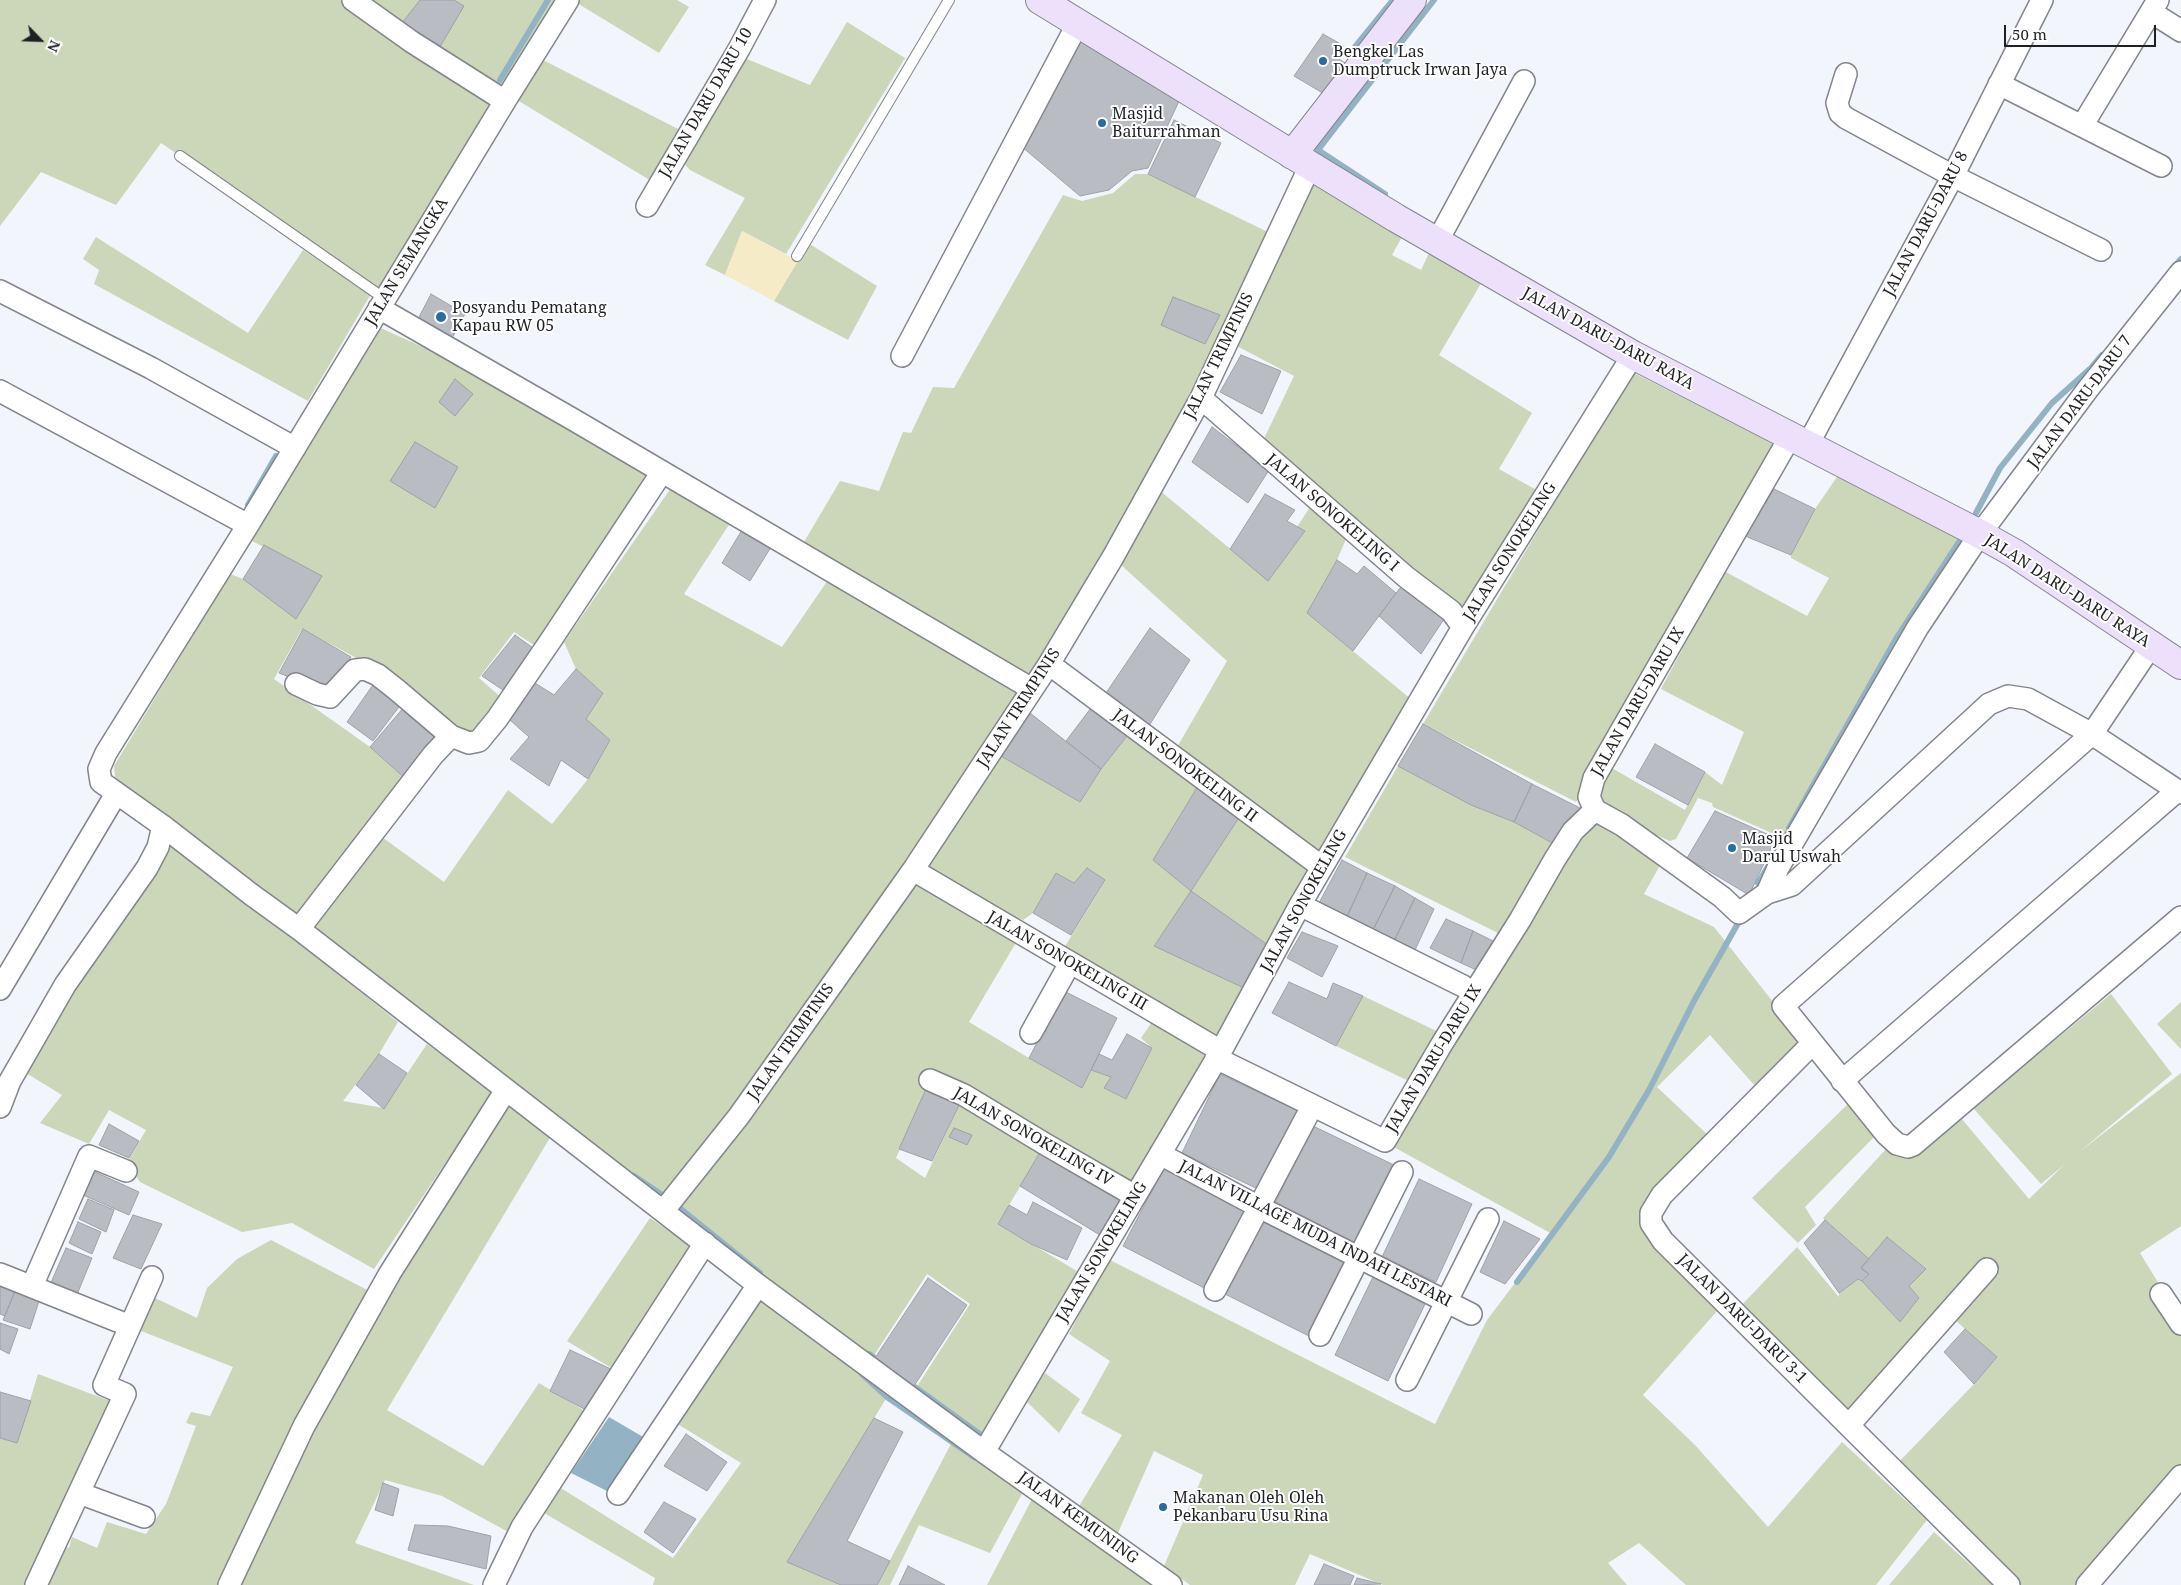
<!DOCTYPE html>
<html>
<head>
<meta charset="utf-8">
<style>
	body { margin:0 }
	#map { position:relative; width:2181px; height:1585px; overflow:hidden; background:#f2f5fc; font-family:"Noto Serif",serif }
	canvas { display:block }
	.north { position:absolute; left:15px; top:15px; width:50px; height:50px; -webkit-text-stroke:4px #fff; paint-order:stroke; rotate:114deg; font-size:14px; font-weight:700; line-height:20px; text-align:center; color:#1f2022 }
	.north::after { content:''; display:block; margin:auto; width:18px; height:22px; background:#1f2022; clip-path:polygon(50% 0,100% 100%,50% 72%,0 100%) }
	.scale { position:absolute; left:2004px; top:25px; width:152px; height:22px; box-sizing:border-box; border:2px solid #1f2022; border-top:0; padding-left:6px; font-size:15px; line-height:18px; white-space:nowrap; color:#1f2022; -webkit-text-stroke:4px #fff; paint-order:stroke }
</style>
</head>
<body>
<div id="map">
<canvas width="2181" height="1585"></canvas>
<div class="north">N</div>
<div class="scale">50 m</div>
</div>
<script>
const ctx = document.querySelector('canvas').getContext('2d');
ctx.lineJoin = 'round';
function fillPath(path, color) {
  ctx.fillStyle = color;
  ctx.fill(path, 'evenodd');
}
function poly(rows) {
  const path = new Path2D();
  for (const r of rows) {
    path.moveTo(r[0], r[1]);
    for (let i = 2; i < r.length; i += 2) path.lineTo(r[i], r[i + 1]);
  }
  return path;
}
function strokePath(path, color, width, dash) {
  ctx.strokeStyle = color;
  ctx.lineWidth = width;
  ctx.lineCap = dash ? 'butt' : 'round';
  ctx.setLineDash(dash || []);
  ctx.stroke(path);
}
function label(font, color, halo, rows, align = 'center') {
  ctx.font = font + ' "Noto Serif",serif';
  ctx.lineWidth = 4;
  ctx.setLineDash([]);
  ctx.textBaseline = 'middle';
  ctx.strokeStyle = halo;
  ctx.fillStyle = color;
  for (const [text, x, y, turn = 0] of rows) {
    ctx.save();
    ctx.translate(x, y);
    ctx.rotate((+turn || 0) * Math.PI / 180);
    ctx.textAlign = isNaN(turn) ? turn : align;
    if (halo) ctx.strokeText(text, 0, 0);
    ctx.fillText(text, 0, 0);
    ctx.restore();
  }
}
const green = poly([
	[0,0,341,0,489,105,379,290,161,143,116,205,41,172,0,226],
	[371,0,420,0,402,23],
	[454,0,556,0,501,88,438,50],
	[579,0,677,0,689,7,659,53,577,3],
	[847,22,905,58,786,254,742,231,725,275,705,265,745,198,690,170,681,160,742,57,810,85],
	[543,60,680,130,653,182,517,100],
	[1135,174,1148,174,1272,234,1198,394,1031,678,804,542,840,481,879,491,903,432,911,433,933,387,954,388,1063,195,1082,201,1113,193],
	[1312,182,1404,233,1392,255,1421,270,1430,251,1483,280,1439,355,1532,413,1499,469,1540,492,1462,610,1261,445,1294,376,1233,344],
	[96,237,248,333,303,250,371,294,308,401,94,284,99,270,83,259],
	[808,243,877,286,848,340,774,301],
	[374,325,445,357,651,475,540,649,514,632,479,678,504,700,467,738,383,672,302,629,274,679,370,747,408,781,299,922,116,787,114,766,230,574,243,579,296,618,321,576,246,538],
	[1632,372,1778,446,1576,802,1423,724],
	[1839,474,1966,539,1785,839,1713,807,1712,803,1698,798,1676,839,1670,841,1629,824,1595,801,1610,767,1685,810,1705,772,1722,785,1744,732,1661,689,1724,571,1807,616,1829,578,1791,558,1791,555,1815,509],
	[671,488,730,523,684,594,782,647,828,580,1021,689,906,869,735,1105,665,1197,528,1101,308,928,379,835,444,882,508,790,552,824,588,779,610,740,586,719,603,692,576,669,564,642],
	[1159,490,1268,580,1305,531,1297,527,1312,504,1349,532,1337,560,1307,613,1412,700,1321,856,1176,749,1227,661,1121,565],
	[1127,736,1198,786,1153,860,1191,891,1240,816,1312,866,1268,945,1192,892,1154,945,1244,988,1221,1044,1064,948,1105,881,1087,868,1074,883,1056,873,1033,913,1023,920,919,873,1021,934,969,1022,1029,1058,1082,1088,1091,1070,1111,1077,1104,1088,1125,1099,1152,1048,1141,1038,1154,1019,1211,1051,1131,1186,963,1089,930,1080,896,1158,925,1178,964,1095,1045,1144,998,1224,1087,1277,981,1435,916,1388,970,1304,927,1274,873,1357,784,1293,676,1205,825,1014,821,1010,918,873,913,870,988,754,1001,756,1080,802,1101,769],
	[1398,766,1471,805,1514,822,1556,845,1504,936,1345,857],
	[1588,820,1664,858,1644,894,1714,927,1803,1040,1755,1086,1710,1035,1657,1087,1710,1137,1651,1199,1645,1234,1718,1310,1643,1395,1695,1445,1768,1527,1842,1442,1927,1520,1876,1585,1686,1585,1639,1543,1608,1563,1627,1585,1383,1585,1310,1554,1295,1585,1190,1585,1164,1566,1203,1475,1154,1451,1117,1535,1078,1508,1122,1435,1081,1413,1110,1361,1069,1334,1108,1259,1435,1424,1487,1320,1552,1234,1390,1145],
	[171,841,398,1022,379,1054,343,1101,384,1108,427,1044,493,1092,374,1269,292,1223,242,1232,140,1182,127,1163,146,1130,109,1110,89,1144,40,1123,62,1095,21,1070],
	[2111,994,2172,1074,2078,1153,2181,1073,2181,1226,2140,1253,2181,1320,2181,1476,2087,1585,2011,1585,1897,1464,1974,1384,1997,1357,1947,1313,1849,1415,1738,1309,1797,1247,1839,1297,1839,1293,1858,1279,1862,1281,1900,1322,1919,1298,1909,1286,1926,1269,1887,1237,1869,1259,1823,1218,1886,1149,1912,1157,1961,1118,2029,1199,2065,1164,2041,1184,1973,1108],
	[1363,996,1447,1036,1417,1085,1336,1046],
	[2181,1002,2181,1049,2157,1024],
	[1851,1101,1875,1136,1805,1207,1816,1225,1798,1243,1752,1198],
	[506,1103,551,1136,387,1410,483,1466,539,1383,590,1414,512,1534,442,1496,385,1480,355,1543,474,1585,233,1585,319,1416,407,1262],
	[650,1218,696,1249,618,1372,567,1341],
	[271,1240,373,1293,222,1585,42,1585,61,1545,69,1548,72,1537,97,1548,107,1522,146,1534,166,1504,196,1426,186,1423,191,1412,210,1416,233,1367,136,1329,153,1297,197,1318,207,1288,237,1259],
	[759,1297,835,1350,887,1397,787,1562,841,1585,653,1585,655,1578,539,1510,556,1485,673,1558,741,1463,676,1423],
	[1045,1373,1080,1399,1059,1433,1026,1401],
	[38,1374,113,1402,30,1585,0,1585,0,1438,17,1443],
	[952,1442,1023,1492,990,1553,919,1525,890,1585,877,1585],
	[1032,1499,1153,1585,987,1585],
	[1934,1532,1993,1585,1889,1585]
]);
const sand = poly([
	[742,231,798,261,774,301,725,275]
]);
const water = poly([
	[609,1417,650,1441,613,1494,571,1473]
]);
const stream = poly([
	[1355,47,1393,0],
	[500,80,548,0],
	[1385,194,1318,150,1434,0],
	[2173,268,2181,259],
	[248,505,276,456],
	[1976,513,2000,468,2052,403,2091,368,2102,355],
	[1789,828,1896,639,1959,542],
	[1758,883,1769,865],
	[634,1176,665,1197,668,1193],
	[676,1205,760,1273],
	[1517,1282,1609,1157,1649,1090,1695,999,1741,918],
	[869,1354,981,1435],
	[862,1374,887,1397,974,1457]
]);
const building = poly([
	[420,0,454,0,464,6,438,50,402,23,420,0],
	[1323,34,1344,46,1336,57,1348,65,1326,95,1294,76,1323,34],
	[1083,38,1180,99,1148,168,1132,171,1109,190,1080,196,1021,146,1083,38],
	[1174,120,1221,143,1195,197,1148,174,1174,120],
	[431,294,465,314,451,340,418,319,431,294],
	[1173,297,1220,315,1205,344,1161,325,1173,297],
	[1241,355,1281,371,1262,414,1220,392,1241,355],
	[455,379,473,394,455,416,439,402,455,379],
	[1212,427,1269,470,1248,503,1192,462,1212,427],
	[415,442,458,467,435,508,390,481,415,442],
	[1774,489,1815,509,1791,555,1745,536,1774,489],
	[1265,494,1295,510,1287,521,1305,531,1268,581,1230,549,1265,494],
	[742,530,771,547,750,581,722,563,742,530],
	[264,545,322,576,296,619,243,579,264,545],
	[1337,560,1357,574,1364,566,1396,593,1353,651,1307,613,1337,560],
	[1406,580,1448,613,1421,654,1379,616,1406,580],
	[1150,628,1190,660,1147,729,1104,696,1150,628],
	[303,629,351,657,331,693,279,673,303,629],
	[515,635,540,653,509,694,482,676,515,635],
	[576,669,603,693,586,719,610,740,588,779,561,760,549,786,510,759,529,737,510,720,535,683,554,695,576,669],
	[375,682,402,703,373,741,347,722,375,682],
	[404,707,440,735,408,781,370,747,404,707],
	[1091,708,1127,736,1101,769,1066,741,1091,708],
	[1030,713,1101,769,1080,802,1001,756,1030,713],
	[1423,724,1532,784,1514,822,1471,805,1398,766,1423,724],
	[1655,744,1705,772,1688,805,1636,777,1655,744],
	[1532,784,1586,811,1556,845,1514,822,1532,784],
	[1198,786,1240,816,1191,891,1153,860,1198,786],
	[1715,811,1776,838,1749,895,1687,858,1715,811],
	[1342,860,1367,873,1347,916,1319,903,1342,860],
	[1087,868,1105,880,1071,935,1033,913,1056,873,1074,883,1087,868],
	[1367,873,1395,886,1373,930,1347,917,1367,873],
	[1395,886,1415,898,1394,941,1373,930,1395,886],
	[1191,891,1268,945,1244,988,1154,946,1191,891],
	[1415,898,1434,909,1415,950,1394,941,1415,898],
	[1446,919,1473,931,1461,963,1430,948,1446,919],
	[1473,931,1501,945,1483,973,1461,963,1473,931],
	[1302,932,1338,946,1322,977,1287,958,1302,932],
	[1289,982,1327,999,1333,983,1363,996,1336,1046,1272,1013,1289,982],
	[1064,991,1117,1018,1082,1088,1029,1058,1064,991],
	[1127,1034,1152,1048,1126,1099,1104,1088,1111,1077,1091,1070,1099,1054,1112,1060,1127,1034],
	[379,1054,407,1073,384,1109,356,1085,379,1054],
	[1220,1074,1298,1111,1260,1190,1182,1153,1220,1074],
	[930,1080,964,1095,932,1161,899,1149,930,1080],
	[109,1124,139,1141,129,1158,99,1145,109,1124],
	[1313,1126,1396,1166,1358,1246,1274,1205,1313,1126],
	[954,1128,972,1135,967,1145,949,1137,954,1128],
	[1045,1144,1129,1192,1103,1237,1020,1186,1045,1144],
	[1165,1166,1250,1210,1208,1290,1123,1246,1165,1166],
	[93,1171,139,1192,129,1215,83,1195,93,1171],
	[1419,1179,1472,1204,1436,1282,1382,1257,1419,1179],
	[88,1199,114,1210,106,1232,79,1219,88,1199],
	[1033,1202,1082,1228,1067,1260,1031,1244,998,1224,1009,1205,1027,1215,1033,1202],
	[133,1215,162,1224,141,1269,113,1258,133,1215],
	[1263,1218,1347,1260,1309,1336,1225,1294,1263,1218],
	[1825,1220,1869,1259,1861,1268,1869,1274,1862,1281,1858,1279,1839,1293,1804,1243,1825,1220],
	[1504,1221,1540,1239,1505,1284,1480,1272,1504,1221],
	[78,1222,101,1232,92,1254,69,1243,78,1222],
	[1887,1237,1926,1269,1909,1286,1919,1298,1900,1322,1862,1281,1869,1274,1861,1268,1887,1237],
	[66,1248,92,1258,76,1297,50,1285,66,1248],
	[1373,1277,1426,1302,1388,1381,1335,1355,1373,1277],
	[928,1278,967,1305,914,1386,875,1358,928,1278],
	[0,1284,15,1291,5,1316,0,1314,0,1284],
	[15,1291,39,1301,30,1329,3,1320,15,1291],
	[0,1323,18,1329,9,1354,0,1349,0,1323],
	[1965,1329,1997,1357,1974,1384,1944,1352,1965,1329],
	[570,1350,613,1370,592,1413,550,1391,570,1350],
	[0,1392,31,1401,17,1443,0,1438,0,1392],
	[874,1418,903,1432,847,1541,890,1561,877,1585,841,1585,787,1562,874,1418],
	[686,1434,727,1462,707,1491,664,1466,686,1434],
	[383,1483,399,1489,393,1516,375,1510,383,1483],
	[664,1502,696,1519,673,1553,644,1532,664,1502],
	[415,1525,448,1526,491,1536,486,1569,408,1550,415,1525],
	[1324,1564,1354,1576,1350,1585,1314,1585,1324,1564],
	[908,1566,945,1585,899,1585,908,1566],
	[1357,1578,1381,1584,1354,1585,1357,1578]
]);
const lane = poly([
	[180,156,385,299],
	[797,256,949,0]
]);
const street = poly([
	[353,0,412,42,505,101],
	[568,0,505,101,248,525,106,753,99,769,101,782,163,826,252,895,299,929,758,1285,984,1452,1171,1585],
	[2151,12,2181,31],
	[1846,74,1837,103,1840,113,1846,118,1953,176,2101,250],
	[1999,84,2161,166],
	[2082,126,2158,0],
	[647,206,739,49,765,0],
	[1437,242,1524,81],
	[0,291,151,368,295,448],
	[379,308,574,420,1032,689],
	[902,356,1078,23],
	[0,391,248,525],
	[1201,398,1406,577,1451,611,1463,627],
	[1807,446,1953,176,2042,0],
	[2151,646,2092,734,1783,1006,1886,1134,1897,1144,1908,1147,1913,1145,2181,917],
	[1049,664,1322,867],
	[296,684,317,694,330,697,355,670,365,669,378,675,397,690,451,736,469,743,479,741,497,719,551,640,662,472],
	[1595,810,1622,825,1722,897,1739,913,1767,893,1792,885,1989,704,2008,696,2028,699,2092,734,2181,793],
	[1595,810,1589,797,1594,778,1790,437],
	[913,870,1221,1051],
	[1767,893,1778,868,1918,627,1980,534,2088,389,2181,272],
	[1300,905,1463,986],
	[299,929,433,755,451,736],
	[0,989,116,794],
	[1031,1033,1070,963],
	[1812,1044,1662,1195,1651,1213,1651,1223,1663,1241,2009,1585],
	[1216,1058,1385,1141,1443,1042,1520,920,1555,859,1573,831,1595,810],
	[930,1080,964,1095,1045,1144,1135,1196],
	[1842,1081,2177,791],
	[0,1107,10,1081,65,985,147,868,158,847,163,826],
	[1160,1154,1259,1207,1471,1314],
	[664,1210,739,1116,913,870,1049,664,1113,557,1201,398,1310,166],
	[0,1274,130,1326],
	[32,1286,89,1156,126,1171],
	[1215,1290,1307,1116],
	[2161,1294,2181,1324],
	[1320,1335,1402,1172],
	[1407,1380,1488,1219],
	[1849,1425,1987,1269],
	[984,1452,1221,1051,1300,905,1463,627,1633,355],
	[79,1493,144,1517],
	[618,1494,758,1285],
	[36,1585,125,1394,104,1385,152,1277],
	[229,1585,304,1426,390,1273,506,1090],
	[494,1585,522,1527,705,1243],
	[2087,1585,2181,1476]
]);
const secondary = poly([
	[1040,0,1396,218,1633,355,1980,534,2014,553,2181,665],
	[1292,155,1412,0]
]);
const markers = [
	[1323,61,5,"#286ca1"],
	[1102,123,5,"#286ca1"],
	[441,317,6,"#286ca1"],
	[1732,848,5,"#286ca1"],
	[1163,1507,5,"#286ca1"]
];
const poiNames = [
	["Bengkel Las",1333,52],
	["Dumptruck Irwan Jaya",1333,70],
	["Masjid",1112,114],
	["Baiturrahman",1112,132],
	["Posyandu Pematang",452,308],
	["Kapau RW 05",452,326],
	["Masjid",1742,839],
	["Darul Uswah",1742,857],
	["Makanan Oleh Oleh",1173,1498],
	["Pekanbaru Usu Rina",1173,1516]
];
const streetNames = [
	["JALAN DARU DARU 10",706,103,-60],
	["JALAN DARU-DARU 8",1926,224,-62],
	["JALAN SEMANGKA",407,262,-59],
	["JALAN DARU-DARU RAYA",1608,339,29],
	["JALAN TRIMPINIS",1219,356,-64],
	["JALAN DARU-DARU 7",2080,402,-53],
	["JALAN SONOKELING I",1332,513,41],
	["JALAN SONOKELING",1510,552,-58],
	["JALAN DARU-DARU RAYA",2067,591,33],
	["JALAN DARU-DARU IX",1638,702,-60],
	["JALAN TRIMPINIS",1019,708,-57],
	["JALAN SONOKELING II",1185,766,37],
	["JALAN SONOKELING",1304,901,-61],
	["JALAN SONOKELING III",1067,961,30],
	["JALAN TRIMPINIS",791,1042,-55],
	["JALAN DARU-DARU IX",1434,1059,-59],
	["JALAN SONOKELING IV",1033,1137,30],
	["JALAN VILLAGE MUDA INDAH LESTARI",1315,1234,27],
	["JALAN SONOKELING",1102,1252,-59],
	["JALAN DARU-DARU 3-1",1742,1319,45],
	["JALAN KEMUNING",1078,1518,36]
];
fillPath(green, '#ccd6b8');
fillPath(sand, '#f5ebc6');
fillPath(water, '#93b3c5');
strokePath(stream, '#93b3c5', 6);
fillPath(building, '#b9bdc3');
strokePath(building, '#9ea1a7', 1);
strokePath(lane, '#82858b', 12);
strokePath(street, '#82858b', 24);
strokePath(secondary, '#82858b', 30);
strokePath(lane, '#fff', 10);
strokePath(street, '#fff', 21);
strokePath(secondary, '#ece0fb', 28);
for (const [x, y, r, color] of markers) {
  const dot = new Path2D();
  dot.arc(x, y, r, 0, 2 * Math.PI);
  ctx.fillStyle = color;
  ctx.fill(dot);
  strokePath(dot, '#fff', 2);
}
label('16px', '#1f2022', '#fff', poiNames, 'left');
label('16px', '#1f2022', '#fff', streetNames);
</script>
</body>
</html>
